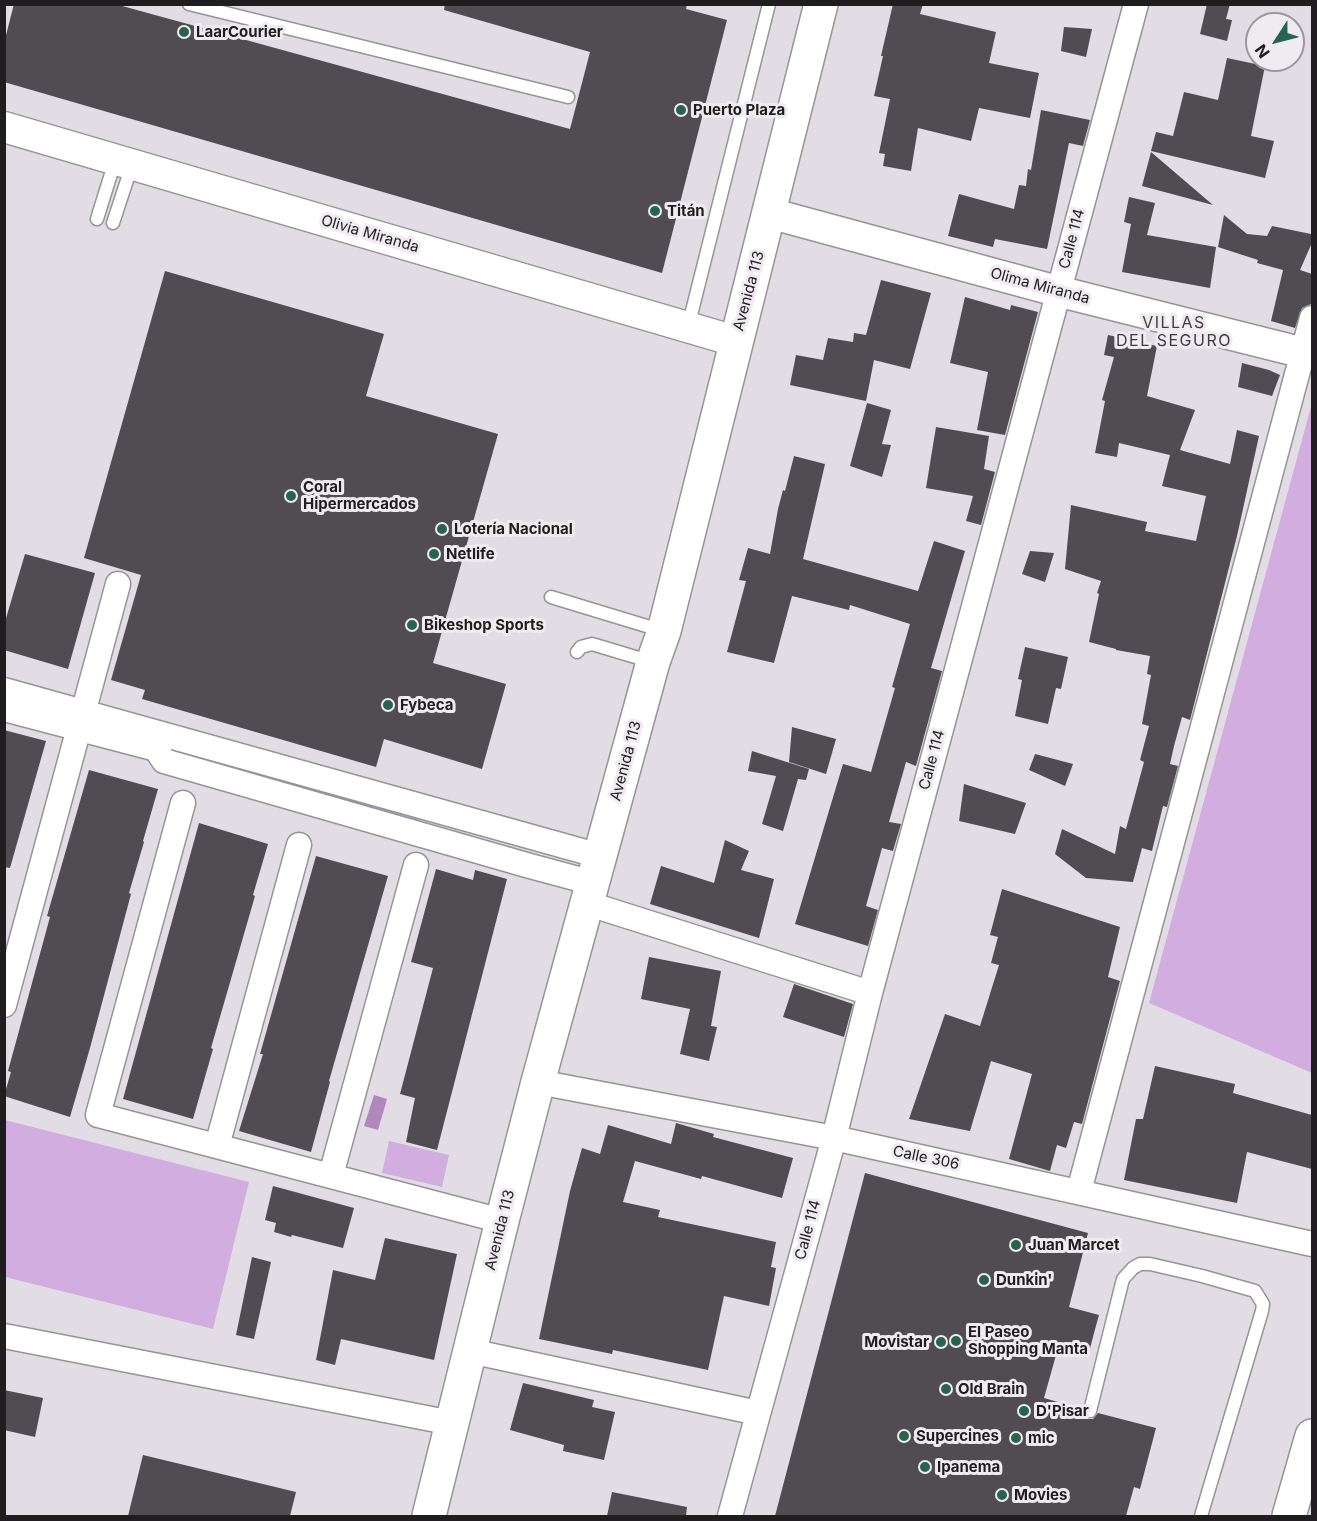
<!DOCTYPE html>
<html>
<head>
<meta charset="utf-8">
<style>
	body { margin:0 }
	#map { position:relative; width:1317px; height:1521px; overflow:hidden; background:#e2dde4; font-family:Inter,sans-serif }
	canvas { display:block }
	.frame { position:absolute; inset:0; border:6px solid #1f1d20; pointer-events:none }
	.north { position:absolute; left:1245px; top:12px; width:60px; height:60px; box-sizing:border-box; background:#efebf1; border:2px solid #9c999d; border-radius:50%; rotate:234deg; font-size:16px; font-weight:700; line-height:24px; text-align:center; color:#1f1d20 }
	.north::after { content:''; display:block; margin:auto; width:21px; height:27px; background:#27644f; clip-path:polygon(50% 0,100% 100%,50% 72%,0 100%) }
</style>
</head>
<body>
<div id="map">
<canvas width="1317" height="1521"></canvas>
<div class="frame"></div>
<div class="north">N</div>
</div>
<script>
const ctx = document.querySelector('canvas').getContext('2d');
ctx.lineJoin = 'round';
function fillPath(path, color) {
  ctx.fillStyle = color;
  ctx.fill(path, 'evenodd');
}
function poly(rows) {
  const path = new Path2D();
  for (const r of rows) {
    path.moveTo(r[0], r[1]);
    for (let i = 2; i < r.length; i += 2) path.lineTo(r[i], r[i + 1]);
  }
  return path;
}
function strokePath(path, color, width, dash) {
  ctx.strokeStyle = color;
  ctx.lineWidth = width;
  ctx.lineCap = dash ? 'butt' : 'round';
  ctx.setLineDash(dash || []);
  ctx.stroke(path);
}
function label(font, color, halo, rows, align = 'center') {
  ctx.font = font + ' Inter,sans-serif';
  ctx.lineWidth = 6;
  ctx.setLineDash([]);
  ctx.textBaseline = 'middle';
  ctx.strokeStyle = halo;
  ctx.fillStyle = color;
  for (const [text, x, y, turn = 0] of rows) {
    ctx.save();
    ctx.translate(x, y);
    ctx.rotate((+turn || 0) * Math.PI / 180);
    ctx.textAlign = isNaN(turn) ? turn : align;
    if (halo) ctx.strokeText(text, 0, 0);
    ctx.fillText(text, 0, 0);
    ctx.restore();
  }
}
const green = poly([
	[1312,403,1312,1073,1149,1003],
	[308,785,420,817,419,820,417,822,303,789],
	[5,1120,249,1182,213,1329,5,1277],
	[389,1141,449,1155,442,1187,382,1173]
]);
const water = poly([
	[374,1095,387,1099,378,1130,364,1126]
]);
const building = poly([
	[14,4,115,4,570,129,590,52,444,10,445,4,687,4,686,9,727,20,662,273,4,82,4,43],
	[893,4,923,4,920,14,996,32,989,63,1039,73,1030,118,979,108,971,141,918,128,911,171,883,166,885,154,879,153,890,99,874,96,883,56,881,56],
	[1207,4,1230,4,1226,19,1232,20,1227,41,1200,34],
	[1064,27,1092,29,1086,57,1061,51],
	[1227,58,1265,66,1251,136,1274,141,1265,178,1151,151,1156,132,1173,136,1184,92,1218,100],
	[1041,110,1090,120,1083,146,1069,143,1047,249,995,239,993,247,948,236,959,194,1014,209,1019,185,1026,186,1028,169,1031,170],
	[1151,152,1213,205,1142,186],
	[1129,197,1155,203,1147,235,1216,247,1210,288,1122,272,1131,224,1124,222],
	[1224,215,1247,234,1267,236,1272,226,1311,234,1311,245,1300,270,1312,274,1312,298,1311,304,1302,308,1295,328,1271,321,1283,270,1257,263,1258,260,1218,247],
	[165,271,384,334,366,396,498,434,433,663,506,684,482,769,384,739,376,767,142,699,145,690,111,680,141,575,84,558],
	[881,280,931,293,910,369,874,360,866,401,790,385,796,355,823,360,828,338,853,342,854,333,866,335],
	[965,297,1010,310,1011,305,1038,312,1005,435,977,430,988,372,950,363],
	[1108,335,1157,346,1147,396,1195,410,1180,450,1230,464,1237,430,1259,436,1237,536,1190,720,1182,717,1174,746,1170,764,1178,766,1167,807,1163,806,1152,851,1142,848,1133,882,1086,878,1055,854,1062,829,1115,854,1120,826,1126,829,1144,762,1140,760,1149,726,1142,724,1151,675,1147,674,1150,656,1116,650,1116,649,1089,642,1099,594,1097,593,1101,581,1065,569,1071,505,1147,522,1145,531,1196,541,1206,496,1162,486,1170,455,1119,443,1117,457,1095,453,1105,401,1102,400,1114,357,1104,355],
	[1242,363,1269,370,1280,375,1272,396,1238,387],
	[867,403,891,410,882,444,891,445,882,477,850,466],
	[936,427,989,436,984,469,995,472,981,525,966,521,973,496,926,488],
	[794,456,825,464,803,559,918,591,934,541,965,551,931,668,942,671,916,766,906,762,889,822,901,824,893,851,882,848,866,906,878,910,868,946,795,924,843,764,871,772,895,688,892,687,910,624,850,605,849,610,792,596,774,663,727,652,746,581,739,580,748,548,770,554,778,509,783,490,785,491],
	[1030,551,1054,553,1045,582,1022,574],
	[25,554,95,573,68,669,4,650,4,625],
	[1025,647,1068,657,1061,689,1056,688,1048,724,1015,716,1022,680,1018,679],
	[792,727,836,739,826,774,789,762],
	[4,730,46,741,10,868,4,867],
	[752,751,809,769,806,780,798,779,783,831,762,824,776,776,748,771],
	[1035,754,1073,764,1065,786,1029,770],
	[89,770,158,789,143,841,144,842,129,893,131,894,90,1048,70,1117,4,1096,11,1072,8,1071,50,917,47,916],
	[964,784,1026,803,1015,834,959,821],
	[199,823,268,844,253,895,255,896,211,1048,213,1049,193,1119,123,1099],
	[725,840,749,851,741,870,774,879,759,938,650,904,661,866,714,883],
	[316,856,388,876,329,1081,330,1082,311,1152,239,1131,263,1054,260,1054],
	[436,869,473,880,475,870,507,879,437,1150,406,1142,415,1098,400,1094,433,968,411,962],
	[1002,889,1120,927,1108,977,1120,981,1082,1124,1074,1122,1066,1148,1057,1145,1050,1171,1009,1159,1032,1074,991,1061,970,1131,909,1119,945,1014,980,1026,999,965,991,963,998,937,990,935],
	[649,957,721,971,711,1026,717,1027,709,1061,680,1054,690,1009,641,999],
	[794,984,853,1004,844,1037,783,1017],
	[1155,1066,1235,1084,1233,1093,1312,1115,1312,1169,1247,1152,1237,1203,1124,1180,1136,1119,1143,1119],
	[676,1123,714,1134,713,1137,793,1158,782,1198,702,1176,701,1179,635,1161,623,1202,660,1210,658,1217,776,1242,771,1267,776,1268,769,1306,724,1296,708,1370,613,1350,612,1354,539,1339,570,1191,582,1148,600,1154,608,1125,671,1144],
	[865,1173,1088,1233,1069,1307,1099,1315,1094,1333,1088,1356,1058,1348,1044,1398,1082,1409,1082,1414,1087,1419,1093,1419,1098,1413,1156,1428,1140,1489,1134,1487,1126,1516,775,1516],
	[273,1186,354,1208,343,1248,292,1235,291,1237,274,1232,276,1223,265,1220],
	[385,1238,457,1254,434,1360,341,1339,335,1365,316,1360,333,1270,375,1280],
	[252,1257,271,1262,254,1339,236,1335],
	[523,1383,594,1400,592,1407,615,1412,604,1460,563,1451,564,1445,510,1430],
	[4,1390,43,1398,35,1437,4,1430],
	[143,1455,296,1492,290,1516,128,1516],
	[612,1492,687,1507,686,1516,607,1516]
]);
const service = poly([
	[189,4,568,97],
	[97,219,115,161],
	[113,223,132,165],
	[688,327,769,4],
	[551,597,663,631],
	[577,652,581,647,592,644,652,662],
	[1090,1411,1123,1279,1133,1268,1140,1264,1150,1264,1202,1276,1255,1291,1263,1304,1262,1311,1201,1516]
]);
const minor = poly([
	[4,690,600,856],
	[4,709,156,749,164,761,530,866,593,883],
	[183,803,98,1115,502,1221],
	[586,903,870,993],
	[4,1005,118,584],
	[538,1082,834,1138,1312,1244],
	[217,1146,299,845],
	[331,1175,416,865],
	[1079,1191,1312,318],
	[4,1336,452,1423],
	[470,1351,758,1413],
	[730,1516,834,1138,870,993,1136,4]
]);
const tertiary = poly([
	[4,127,735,341],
	[769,213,1057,291,1312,355]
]);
const primary = poly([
	[429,1516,502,1221,538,1082,653,662,664,631,821,4],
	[1289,1516,1312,1436]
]);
const markers = [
	[184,32,6,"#27644f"],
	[681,110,6,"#27644f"],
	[655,211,6,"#27644f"],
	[291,496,6,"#27644f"],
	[442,529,6,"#27644f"],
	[434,554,6,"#27644f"],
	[412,625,6,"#27644f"],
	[388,705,6,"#27644f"],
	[1016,1245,6,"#27644f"],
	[984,1280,6,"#27644f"],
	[956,1341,6,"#27644f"],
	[941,1342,6,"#27644f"],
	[946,1389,6,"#27644f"],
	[1024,1411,6,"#27644f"],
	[904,1436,6,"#27644f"],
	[1016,1438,6,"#27644f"],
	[925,1467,6,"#27644f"],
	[1002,1495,6,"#27644f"]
];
const poiNames = [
	["LaarCourier",196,32],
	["Puerto Plaza",693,110],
	["Titán",667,211],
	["Coral",303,487],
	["Hipermercados",303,504],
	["Lotería Nacional",454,529],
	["Netlife",446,554],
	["Bikeshop Sports",424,625],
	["Fybeca",400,705],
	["Juan Marcet",1028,1245],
	["Dunkin'",996,1280],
	["El Paseo",968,1332],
	["Shopping Manta",968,1349],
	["Movistar",929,1342,"right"],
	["Old Brain",958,1389],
	["D'Pisar",1036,1411],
	["Supercines",916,1436],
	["mic",1028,1438],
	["Ipanema",937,1467],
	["Movies",1014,1495]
];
const streetNames = [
	["Olivia Miranda",370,234,16],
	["Calle 114",1072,239,-75],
	["Olima Miranda",1040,286,15],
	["Avenida 113",749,291,-75],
	["Calle 114",932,760,-75],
	["Avenida 113",626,761,-75],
	["Calle 306",926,1158,12],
	["Avenida 113",500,1230,-76],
	["Calle 114",808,1230,-75]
];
const neighbourhoodNames = [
	["VILLAS",1174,323],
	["DEL SEGURO",1174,341]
];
fillPath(green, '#d2addf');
fillPath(water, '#af88bc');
fillPath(building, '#504c52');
strokePath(service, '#979399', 15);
strokePath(minor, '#979399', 27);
strokePath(tertiary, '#979399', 33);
strokePath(primary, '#979399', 36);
strokePath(service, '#fff', 12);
strokePath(minor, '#fff', 24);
strokePath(tertiary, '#fff', 30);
strokePath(primary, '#fff', 33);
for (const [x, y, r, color] of markers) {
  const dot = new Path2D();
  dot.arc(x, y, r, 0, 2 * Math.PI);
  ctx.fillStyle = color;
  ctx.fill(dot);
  strokePath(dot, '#efebf1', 2);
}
label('bold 15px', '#1f1d20', '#efebf1', poiNames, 'left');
label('15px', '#1f1d20', '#efebf1', streetNames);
ctx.letterSpacing = '1.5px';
label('16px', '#403d42', '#efebf1', neighbourhoodNames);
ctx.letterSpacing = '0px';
</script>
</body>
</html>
